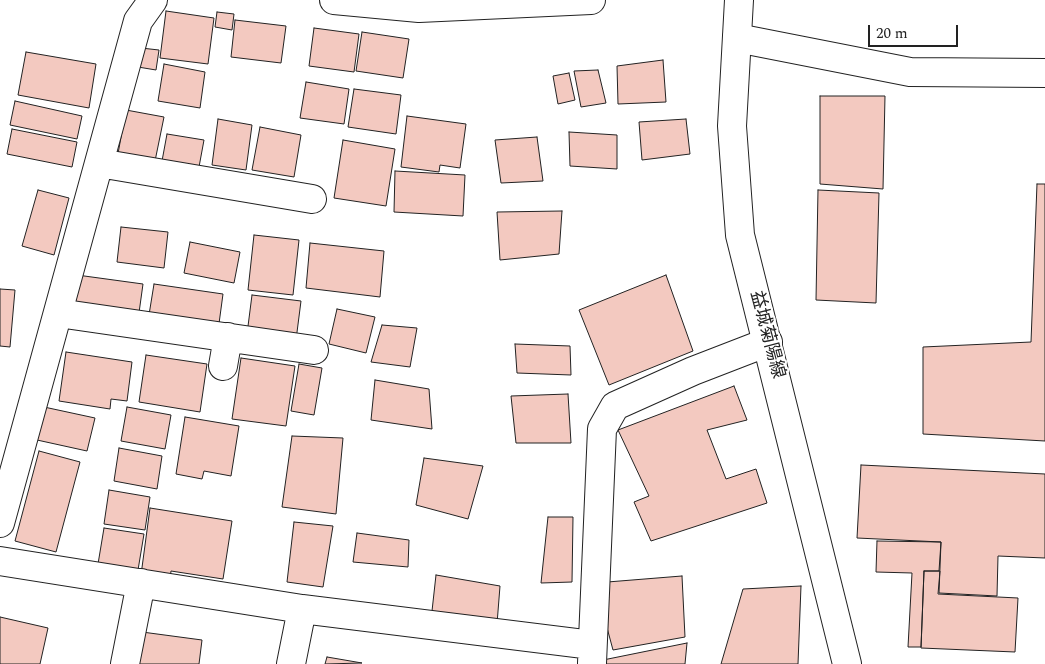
<!DOCTYPE html>
<html>
<head>
<meta charset="utf-8">
<style>
	body { margin:0 }
	#map { position:relative; width:1045px; height:664px; overflow:hidden; background:#fff; font-family:Spectral,serif }
	canvas { display:block }
	.scale { position:absolute; left:868px; top:25px; width:90px; height:22px; box-sizing:border-box; border:2px solid #222; border-top:0; padding-left:6px; font-size:15px; line-height:18px; white-space:nowrap; color:#222; -webkit-text-stroke:4px #fff; paint-order:stroke }
</style>
</head>
<body>
<div id="map">
<canvas width="1045" height="664"></canvas>
<div class="scale">20 m</div>
</div>
<script>
const ctx = document.querySelector('canvas').getContext('2d');
ctx.lineJoin = 'round';
function fillPath(path, color) {
  ctx.fillStyle = color;
  ctx.fill(path, 'evenodd');
}
function poly(rows) {
  const path = new Path2D();
  for (const r of rows) {
    path.moveTo(r[0], r[1]);
    for (let i = 2; i < r.length; i += 2) path.lineTo(r[i], r[i + 1]);
  }
  return path;
}
function strokePath(path, color, width, dash) {
  ctx.strokeStyle = color;
  ctx.lineWidth = width;
  ctx.lineCap = dash ? 'butt' : 'round';
  ctx.setLineDash(dash || []);
  ctx.stroke(path);
}
function label(font, color, halo, rows, align = 'center') {
  ctx.font = font + ' Spectral,"Noto Sans JP",serif';
  ctx.lineWidth = 4;
  ctx.setLineDash([]);
  ctx.textBaseline = 'middle';
  ctx.strokeStyle = halo;
  ctx.fillStyle = color;
  for (const [text, x, y, turn = 0] of rows) {
    ctx.save();
    ctx.translate(x, y);
    ctx.rotate((+turn || 0) * Math.PI / 180);
    ctx.textAlign = isNaN(turn) ? turn : align;
    if (halo) ctx.strokeText(text, 0, 0);
    ctx.fillText(text, 0, 0);
    ctx.restore();
  }
}
const building = poly([
	[166,11,214,18,208,64,160,58,166,11],
	[217,12,234,14,232,30,215,27,217,12],
	[235,20,286,26,281,63,231,57,235,20],
	[314,28,359,34,354,72,309,66,314,28],
	[362,32,409,39,403,78,356,71,362,32],
	[141,48,159,50,156,70,138,67,141,48],
	[26,52,96,64,89,108,18,95,26,52],
	[663,60,666,102,618,104,617,66,663,60],
	[164,64,205,72,200,108,158,101,164,64],
	[598,70,606,103,581,107,574,71,598,70],
	[569,73,575,100,558,104,553,76,569,73],
	[306,82,349,89,344,124,300,118,306,82],
	[354,89,401,95,396,134,348,127,354,89],
	[820,96,885,96,883,189,820,184,820,96],
	[15,101,82,116,77,139,10,125,15,101],
	[126,110,164,117,154,166,117,159,126,110],
	[407,116,466,124,460,168,440,165,439,172,401,167,407,116],
	[218,119,252,125,246,170,212,165,218,119],
	[686,119,690,154,642,160,639,122,686,119],
	[260,127,301,135,294,177,252,170,260,127],
	[12,129,77,142,72,167,7,154,12,129],
	[569,132,617,135,617,169,570,166,569,132],
	[167,134,204,140,199,167,162,161,167,134],
	[537,137,543,181,501,183,495,140,537,137],
	[343,140,395,149,386,206,334,198,343,140],
	[395,171,465,175,463,216,394,212,395,171],
	[1037,184,1045,184,1045,441,923,434,923,347,1031,342,1037,184],
	[38,190,69,198,54,255,22,246,38,190],
	[818,190,879,193,876,303,816,300,818,190],
	[562,211,559,254,500,260,497,212,562,211],
	[121,227,168,232,164,268,117,262,121,227],
	[254,235,299,240,293,295,248,290,254,235],
	[190,242,240,252,234,283,184,273,190,242],
	[310,243,384,251,380,297,306,288,310,243],
	[77,275,143,284,138,320,72,310,77,275],
	[666,275,693,351,609,385,579,310,666,275],
	[154,284,223,294,218,331,148,321,154,284],
	[0,289,15,290,10,347,0,346,0,289],
	[252,295,301,301,296,340,247,334,252,295],
	[337,309,375,317,366,353,329,344,337,309],
	[382,325,417,328,410,367,371,362,382,325],
	[515,344,570,346,571,375,517,373,515,344],
	[66,352,132,362,127,401,111,399,110,409,59,401,66,352],
	[146,355,207,364,200,412,139,402,146,355],
	[241,358,295,366,286,426,232,419,241,358],
	[299,364,322,368,314,415,291,411,299,364],
	[375,380,429,389,432,429,371,420,375,380],
	[734,386,747,420,707,430,726,479,756,469,767,503,651,541,634,502,649,496,618,430,734,386],
	[568,394,571,443,516,443,511,396,568,394],
	[44,407,95,418,87,451,37,440,44,407],
	[127,407,171,415,165,449,121,441,127,407],
	[185,417,239,426,231,476,204,471,202,479,176,474,185,417],
	[292,436,343,438,336,514,282,507,292,436],
	[119,448,162,456,157,489,114,481,119,448],
	[39,451,80,462,56,552,15,541,39,451],
	[424,458,483,466,468,519,416,505,424,458],
	[861,465,1045,474,1045,558,998,556,997,596,939,593,941,542,857,538,861,465],
	[109,490,150,497,145,530,104,524,109,490],
	[150,508,232,521,223,579,171,571,170,579,141,575,150,508],
	[548,517,573,517,572,582,541,583,548,517],
	[294,522,333,526,323,587,287,582,294,522],
	[104,528,144,534,138,570,98,564,104,528],
	[357,533,409,540,408,567,353,562,357,533],
	[877,541,941,542,939,571,924,571,921,647,908,647,912,573,876,572,877,541],
	[924,571,940,571,938,594,1018,598,1015,652,921,648,924,571],
	[436,575,500,586,497,624,432,611,436,575],
	[682,576,685,637,613,650,595,583,682,576],
	[801,586,798,664,721,664,743,589,801,586],
	[0,617,48,628,40,664,0,664,0,617],
	[142,632,202,640,199,664,139,664,142,632],
	[687,643,685,664,604,664,603,660,687,643],
	[327,657,362,663,325,664,327,657]
]);
const minor = poly([
	[334,0,419,8,591,0],
	[737,38,910,72,1045,73],
	[99,163,312,199],
	[58,313,314,350],
	[223,366,228,337],
	[0,523,138,21,153,0],
	[0,561,302,609,592,645],
	[592,663,602,429,615,406,693,371,768,342],
	[125,664,141,583],
	[291,664,302,609]
]);
const secondary = poly([
	[739,0,732,126,740,235,847,664]
]);
const streetNames = [
	["益城菊陽線",766,335,75]
];
fillPath(building, '#f3c9c0');
strokePath(building, '#222', 1);
strokePath(minor, '#222', 30);
strokePath(secondary, '#222', 30);
strokePath(minor, '#fff', 28);
strokePath(secondary, '#fff', 28);
label('18px', '#222', '#fff', streetNames);
</script>
</body>
</html>
